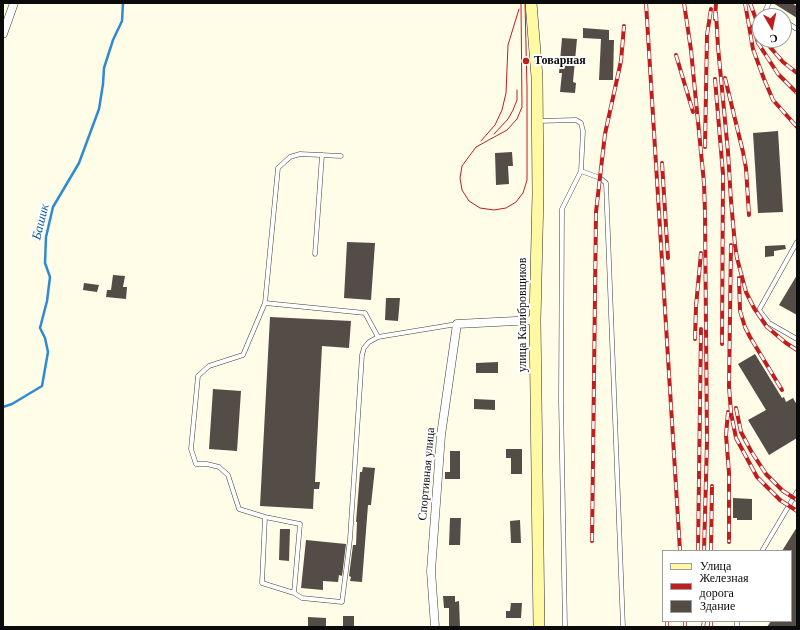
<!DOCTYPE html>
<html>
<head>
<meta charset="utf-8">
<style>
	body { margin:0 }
	#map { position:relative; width:800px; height:630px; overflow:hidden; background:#fffce8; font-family:Georgia,serif }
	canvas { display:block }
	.frame { position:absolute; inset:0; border:4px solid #0b0b0b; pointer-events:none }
	.legend { position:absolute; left:662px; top:550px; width:130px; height:72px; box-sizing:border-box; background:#fff; border:1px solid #9d9d9d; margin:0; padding:5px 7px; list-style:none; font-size:12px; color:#0b0b0b }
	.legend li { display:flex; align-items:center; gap:8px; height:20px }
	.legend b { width:20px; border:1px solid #9d9d9d }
	.north { position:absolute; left:752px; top:8px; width:40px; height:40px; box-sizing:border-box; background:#fff; border:1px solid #9d9d9d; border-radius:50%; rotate:171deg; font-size:11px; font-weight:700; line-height:16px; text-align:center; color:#0b0b0b }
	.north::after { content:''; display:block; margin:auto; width:14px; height:18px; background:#bf1e1e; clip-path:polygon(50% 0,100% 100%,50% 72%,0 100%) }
</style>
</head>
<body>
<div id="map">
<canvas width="800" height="630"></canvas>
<div class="frame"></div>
<ul class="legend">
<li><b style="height:5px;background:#fff9a3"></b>Улица</li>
<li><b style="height:5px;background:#bf1e1e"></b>Железная дорога</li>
<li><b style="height:11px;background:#544c47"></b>Здание</li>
</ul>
<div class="north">С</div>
</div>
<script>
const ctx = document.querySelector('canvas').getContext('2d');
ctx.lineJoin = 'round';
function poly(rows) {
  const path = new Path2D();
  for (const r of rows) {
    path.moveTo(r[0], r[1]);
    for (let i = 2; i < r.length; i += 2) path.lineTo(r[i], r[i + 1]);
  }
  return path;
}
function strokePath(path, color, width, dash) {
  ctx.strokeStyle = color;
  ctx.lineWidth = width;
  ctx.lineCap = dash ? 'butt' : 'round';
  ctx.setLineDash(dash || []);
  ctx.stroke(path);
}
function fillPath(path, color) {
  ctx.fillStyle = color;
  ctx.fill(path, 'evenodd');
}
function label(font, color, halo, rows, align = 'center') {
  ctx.font = font + ' Georgia,serif';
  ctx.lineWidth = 4;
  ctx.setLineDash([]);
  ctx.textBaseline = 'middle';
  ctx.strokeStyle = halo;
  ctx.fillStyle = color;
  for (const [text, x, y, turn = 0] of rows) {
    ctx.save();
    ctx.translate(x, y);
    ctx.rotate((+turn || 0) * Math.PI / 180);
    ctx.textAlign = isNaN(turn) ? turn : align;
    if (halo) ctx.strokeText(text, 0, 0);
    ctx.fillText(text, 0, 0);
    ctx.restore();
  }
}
const stream = poly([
	[3,407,12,404,42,386,48,352,45,338,40,328,47,301,50,277,45,263,46,237,53,207,79,163,99,109,103,84,104,68,113,40,122,21,123,3]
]);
const building = poly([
	[773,3,797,3,797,18],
	[583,28,609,30,609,40,614,40,613,80,599,80,601,39,583,38],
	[562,38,577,39,573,82,576,83,575,93,560,92,562,73,559,73],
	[778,131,783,212,758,213,753,133],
	[512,152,513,166,508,166,509,184,496,185,495,153],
	[347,242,375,243,371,300,344,298],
	[785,245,786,249,774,251,774,256,765,257,765,246],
	[113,275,125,276,123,287,127,287,126,299,106,297,107,290,111,290],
	[797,275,797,315,779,305],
	[84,283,99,285,97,292,83,290],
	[386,298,400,298,398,321,385,320],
	[270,317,351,321,349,348,322,346,315,482,320,482,319,489,314,489,313,509,260,506],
	[755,354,782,398,784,397,786,402,793,398,797,405,797,438,769,455,748,420,766,410,738,364],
	[498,362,498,373,476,373,476,363],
	[213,389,241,391,237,451,209,449],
	[474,399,495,400,495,410,474,409],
	[506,449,522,449,522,474,511,474,511,458,506,458],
	[450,451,460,451,460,479,445,479,445,472,450,472],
	[363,467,375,468,371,505,368,505,362,582,350,581,351,577,349,576,353,545,356,545,357,522,356,522,360,472,362,472],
	[733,498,752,499,752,520,737,520,737,518,733,518],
	[450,518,461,518,460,545,449,545],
	[520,520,521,543,511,543,510,521],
	[797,527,797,627,767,627,771,621,791,621,791,551,782,551],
	[280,529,290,529,289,561,279,560],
	[306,540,346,544,342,576,339,575,338,582,323,581,323,590,301,588],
	[443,596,455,596,455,602,459,601,460,627,449,627,449,608,444,608],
	[511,603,522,603,521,618,506,618,506,611,510,611],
	[343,616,354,616,354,627,343,627],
	[308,617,326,618,326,627,308,627]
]);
const lane = poly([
	[769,3,766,9,776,16],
	[784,21,797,29],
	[538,121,576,120,581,123,583,131,581,171,562,209,561,400,565,627],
	[341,156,300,154,290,157,278,168,265,303,365,313,378,337],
	[581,171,600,178,606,183,623,627],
	[797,242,759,310,769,323,797,339],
	[315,254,322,155],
	[265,303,243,355,209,366,198,376,191,449,196,464,207,464,219,467,228,475,239,509,265,517,300,524,294,593,302,598,342,602,350,539,362,355,364,348,369,342,378,337,457,324],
	[265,517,262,583,294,593],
	[762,551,797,492],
	[737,627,737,621]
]);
const street = poly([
	[3,34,14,3],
	[435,627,431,571,441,435,457,324,535,320]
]);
const secondary = poly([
	[531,3,537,77,538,194,535,320,539,627]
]);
const tram = poly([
	[521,3,522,107,517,119,507,130,476,147,462,166,460,178,462,190,469,201,480,208,494,210,506,208,516,202,523,193,527,180,527,88,525,3],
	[494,134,508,119,513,110,517,100,517,90],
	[481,141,495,125,502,110,506,93,508,45,519,9]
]);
const rail = poly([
	[646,3,680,551],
	[684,3,691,50,704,183,705,213,707,442,704,551],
	[745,3,753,49,764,79,773,100,797,127],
	[750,3,760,30],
	[794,3,797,5],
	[716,13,718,47,728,152,731,201,735,245,737,258,746,292,754,308,767,327,786,343,797,350],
	[715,19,716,3],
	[753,26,758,43,778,74,797,93],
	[766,40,770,47,783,62,797,73],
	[676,55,693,112],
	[725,78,743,152,746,168,749,215],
	[715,79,723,174,722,344],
	[705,147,707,35,711,9],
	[662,163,668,258],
	[731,245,729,386,731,413,736,438,757,477,780,500,797,511],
	[739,278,740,311,745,327,750,337,782,390],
	[695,339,696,306,701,253],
	[736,408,741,432,751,451,766,474,783,491,797,500],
	[728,412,726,435,729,473,729,542],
	[592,541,596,212,605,134,621,61,624,26],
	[698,551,701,329],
	[711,551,712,486],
	[667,627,667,621],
	[685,627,685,621],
	[703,627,704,621],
	[711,627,711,621]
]);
const markers = [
	[526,61,4,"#bf1e1e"]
];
const poiNames = [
	["Товарная",534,61]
];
const streetNames = [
	["улица Калибровщиков",523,315,-90],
	["Спортивная улица",427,474,-85]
];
const waterNames = [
	["Башик",41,222,-76]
];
strokePath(stream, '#2e8ad3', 2.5);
fillPath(building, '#544c47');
strokePath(lane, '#3e3e3e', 5);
strokePath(street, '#3e3e3e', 9);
strokePath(secondary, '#2d2d2d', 12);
strokePath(lane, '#fff', 4);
strokePath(street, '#fff', 8);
strokePath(secondary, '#fff9a3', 11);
strokePath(tram, '#bf1e1e', 1);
strokePath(rail, '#bf1e1e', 4);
strokePath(rail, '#fff', 2.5, [8]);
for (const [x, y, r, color] of markers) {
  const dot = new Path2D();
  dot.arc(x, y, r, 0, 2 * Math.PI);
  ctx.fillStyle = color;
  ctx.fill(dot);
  strokePath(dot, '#fff', 1.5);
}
label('bold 12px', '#0b0b0b', '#fff', poiNames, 'left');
label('12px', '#0b0b0b', '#fff', streetNames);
label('italic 13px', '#105aa0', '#fff', waterNames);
</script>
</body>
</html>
